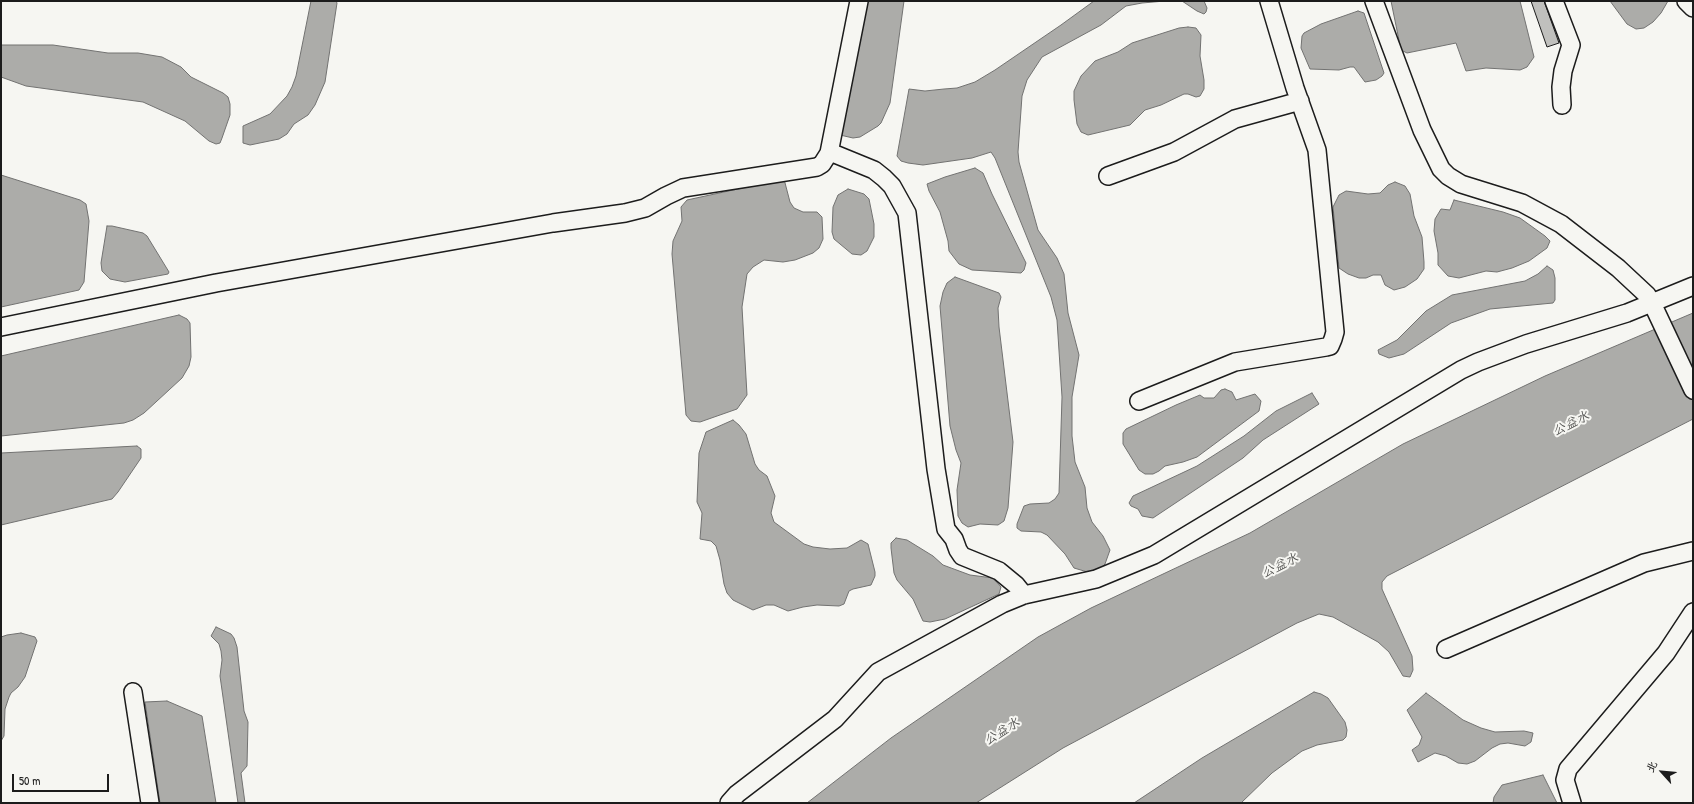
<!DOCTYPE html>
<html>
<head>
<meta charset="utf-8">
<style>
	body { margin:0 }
	#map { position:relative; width:1694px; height:804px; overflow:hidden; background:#f6f6f2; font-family:"Patrick Hand","LXGW WenKai TC",sans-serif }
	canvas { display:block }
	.frame { position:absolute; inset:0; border:2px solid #1c1c1c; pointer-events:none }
	.north { position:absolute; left:1642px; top:752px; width:40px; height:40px; -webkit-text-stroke:3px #f6f6f2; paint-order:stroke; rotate:297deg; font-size:11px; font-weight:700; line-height:16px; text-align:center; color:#1c1c1c }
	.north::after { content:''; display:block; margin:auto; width:14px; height:18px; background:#1c1c1c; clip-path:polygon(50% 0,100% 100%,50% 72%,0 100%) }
	.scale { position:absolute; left:12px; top:774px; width:97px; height:18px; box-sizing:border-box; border:2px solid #1c1c1c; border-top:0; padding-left:5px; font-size:12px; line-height:14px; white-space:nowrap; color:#1c1c1c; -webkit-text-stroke:3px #f6f6f2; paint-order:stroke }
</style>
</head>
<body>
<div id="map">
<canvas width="1694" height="804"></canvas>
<div class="frame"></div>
<div class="north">北</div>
<div class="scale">50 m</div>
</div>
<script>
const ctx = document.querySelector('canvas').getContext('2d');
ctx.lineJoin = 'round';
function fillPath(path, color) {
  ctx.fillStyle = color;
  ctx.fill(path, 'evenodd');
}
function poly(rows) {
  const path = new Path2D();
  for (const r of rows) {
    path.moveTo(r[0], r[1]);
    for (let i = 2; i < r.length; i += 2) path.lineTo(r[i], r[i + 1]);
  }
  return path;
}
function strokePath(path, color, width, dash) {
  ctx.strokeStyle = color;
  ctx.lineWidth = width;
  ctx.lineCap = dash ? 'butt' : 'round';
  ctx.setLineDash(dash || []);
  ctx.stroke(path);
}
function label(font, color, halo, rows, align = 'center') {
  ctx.font = font + ' "Patrick Hand","LXGW WenKai TC",sans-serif';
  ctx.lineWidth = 4;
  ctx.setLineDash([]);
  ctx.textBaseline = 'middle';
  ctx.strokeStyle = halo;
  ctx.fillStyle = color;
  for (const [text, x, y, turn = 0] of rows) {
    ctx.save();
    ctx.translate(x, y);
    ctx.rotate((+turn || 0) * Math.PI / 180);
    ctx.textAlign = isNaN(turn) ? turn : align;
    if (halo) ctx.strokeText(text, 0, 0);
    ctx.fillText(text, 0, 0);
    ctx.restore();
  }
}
const water = poly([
	[311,1,336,1,337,3,325,82,315,105,308,115,294,124,287,134,279,139,250,145,243,143,243,126,270,114,287,96,292,87,296,76,311,1],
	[867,1,904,1,890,103,881,123,878,126,860,137,853,138,840,135,867,1],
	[1094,1,1165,1,1142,3,1126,6,1101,25,1042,57,1027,80,1022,96,1018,152,1019,162,1038,230,1057,258,1064,274,1068,313,1079,355,1072,397,1072,436,1075,462,1085,487,1087,508,1092,522,1103,536,1110,550,1105,564,1098,571,1091,573,1074,568,1065,554,1047,535,1041,532,1021,531,1017,528,1017,524,1024,506,1030,504,1049,503,1055,499,1059,493,1062,397,1057,320,1051,297,995,158,991,152,972,158,923,165,908,163,901,161,897,156,909,89,925,91,944,89,957,88,975,82,995,70,1061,25,1094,1],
	[1182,1,1204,1,1207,8,1206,12,1204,14,1197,11,1182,1],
	[1391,1,1520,1,1534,57,1527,67,1520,70,1486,68,1466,71,1456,43,1407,53,1401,50,1391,1],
	[1610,1,1668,1,1661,13,1653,22,1644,28,1636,29,1627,24,1610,1],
	[1358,11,1364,13,1384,73,1382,76,1376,80,1365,82,1354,67,1350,67,1339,70,1310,69,1301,48,1302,36,1304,33,1321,24,1358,11],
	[1188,27,1196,28,1201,35,1200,56,1204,80,1204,89,1200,96,1196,97,1188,94,1184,94,1161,105,1145,110,1130,125,1088,135,1081,132,1077,124,1074,100,1074,91,1081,76,1095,61,1118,52,1132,43,1179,28,1188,27],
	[1,45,53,45,108,53,138,53,162,57,181,67,191,77,223,93,228,97,230,104,230,115,222,138,220,143,216,144,209,141,185,121,143,102,26,86,1,77,1,45],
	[975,168,983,173,992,194,1026,263,1024,270,1021,273,972,270,959,264,949,251,948,241,940,212,929,191,927,184,945,177,975,168],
	[1,175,80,200,86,204,89,221,84,282,79,290,1,307,1,175],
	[784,179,790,202,794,208,803,212,817,212,822,217,823,239,819,248,813,253,795,260,783,262,764,260,753,267,747,274,742,307,747,395,737,409,700,422,691,421,686,415,672,254,673,241,682,221,681,207,687,200,784,179],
	[1395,182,1405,186,1410,194,1414,216,1422,237,1424,262,1424,269,1417,279,1405,287,1394,290,1385,285,1381,275,1373,275,1366,278,1359,278,1348,274,1339,268,1333,207,1339,195,1346,191,1368,194,1380,193,1388,185,1395,182],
	[848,189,864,194,869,199,874,224,874,237,867,251,861,255,852,254,834,239,832,232,833,207,838,195,848,189],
	[1454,200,1503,212,1520,218,1545,236,1550,241,1547,248,1529,261,1512,268,1497,272,1486,271,1459,278,1448,276,1438,265,1438,253,1434,231,1435,219,1441,209,1450,210,1454,200],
	[107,226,112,226,143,233,147,236,169,272,168,274,125,282,110,279,102,271,101,263,107,226],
	[1547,266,1553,270,1555,278,1555,300,1553,303,1490,309,1451,323,1404,354,1389,358,1379,354,1378,350,1397,340,1426,311,1452,295,1525,281,1538,274,1547,266],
	[955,277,999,293,1001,297,998,308,999,327,1013,442,1008,508,1004,521,998,525,980,524,968,527,962,523,958,516,957,490,961,463,956,450,950,426,940,306,943,292,947,283,955,277],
	[1693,313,1693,419,1387,576,1382,582,1382,589,1412,656,1413,670,1410,677,1403,676,1389,652,1378,642,1333,617,1319,614,1297,623,1063,748,976,803,807,803,891,738,1038,637,1091,608,1250,533,1403,444,1545,376,1693,313],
	[179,315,187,319,190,323,191,357,189,366,182,378,144,413,133,420,124,423,1,436,1,356,179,315],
	[1225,389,1232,392,1236,400,1255,394,1261,401,1259,411,1197,457,1183,462,1165,466,1159,471,1153,474,1145,474,1139,470,1123,444,1123,433,1126,429,1176,405,1200,395,1204,398,1214,398,1221,390,1225,389],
	[1312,393,1319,404,1263,440,1243,458,1153,518,1142,516,1138,509,1131,506,1129,503,1133,496,1197,466,1244,436,1276,411,1312,393],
	[733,420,739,425,746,434,755,464,759,470,767,476,775,496,771,513,774,522,804,544,813,547,830,549,847,548,861,540,868,544,875,572,875,576,871,585,853,589,849,591,844,604,839,606,817,605,803,607,788,611,774,605,766,605,753,610,733,600,727,593,724,584,720,560,716,546,711,541,700,539,702,513,697,502,699,453,706,432,733,420],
	[137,446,141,449,141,458,118,492,112,499,1,525,1,453,137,446],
	[896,538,907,540,933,556,943,565,970,575,993,578,1001,587,999,594,945,619,930,622,923,621,913,599,897,580,894,573,891,548,891,543,896,538],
	[216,627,231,634,234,638,237,647,244,711,248,722,247,766,241,773,245,803,238,803,220,676,222,660,221,651,219,644,211,636,216,627],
	[21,633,35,637,37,641,25,677,18,687,11,693,9,697,5,709,4,736,1,741,1,637,7,635,21,633],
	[1314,692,1321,694,1328,698,1345,722,1347,730,1346,737,1343,740,1317,745,1302,751,1272,773,1241,803,1134,803,1202,758,1314,692],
	[1426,693,1463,720,1481,728,1495,732,1524,731,1533,733,1531,742,1525,746,1508,743,1500,744,1492,748,1475,761,1467,764,1458,763,1446,756,1435,753,1418,762,1412,750,1419,745,1422,737,1407,710,1426,693],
	[167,701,202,716,216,803,160,803,145,702,167,701],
	[1543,775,1557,803,1493,803,1494,797,1502,785,1543,775]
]);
const building = poly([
	[1531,1,1544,1,1559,43,1547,47,1531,1]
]);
const minor = poly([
	[1374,1,1422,130,1441,169,1448,176,1461,184,1522,203,1561,224,1618,268,1647,295,1652,303,1693,390],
	[1554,1,1571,45,1563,71,1561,87,1562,105],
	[1686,1,1693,8],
	[830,152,874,170,884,178,892,186,907,213,936,469,946,529,954,539,958,550,962,556,999,571,1016,585,1024,595],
	[1108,176,1174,152,1235,119,1300,101],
	[1,327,216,283,553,223,625,213,645,208,666,196,683,188,817,167,822,164,829,153,859,1],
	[1139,401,1235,362,1326,347,1330,346,1333,339,1335,332,1317,150,1295,88,1269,1],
	[1446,649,1644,563,1693,551],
	[133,692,150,803],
	[729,803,737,794,835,719,878,672,1002,604,1024,595,1096,579,1154,555,1461,370,1478,362,1526,344,1627,313,1693,286],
	[1572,803,1565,780,1568,769,1666,653,1693,612]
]);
const waterNames = [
	["公益水",1571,424,-26],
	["公益水",1280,566,-26],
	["公益水",1002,732,-32]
];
fillPath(water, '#acaca9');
strokePath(water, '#727271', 1);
fillPath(building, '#c0c0bd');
strokePath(building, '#1c1c1c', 1);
strokePath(minor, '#1c1c1c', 20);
strokePath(minor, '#f6f6f2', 17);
label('italic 13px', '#565654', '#f6f6f2', waterNames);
</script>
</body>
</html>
